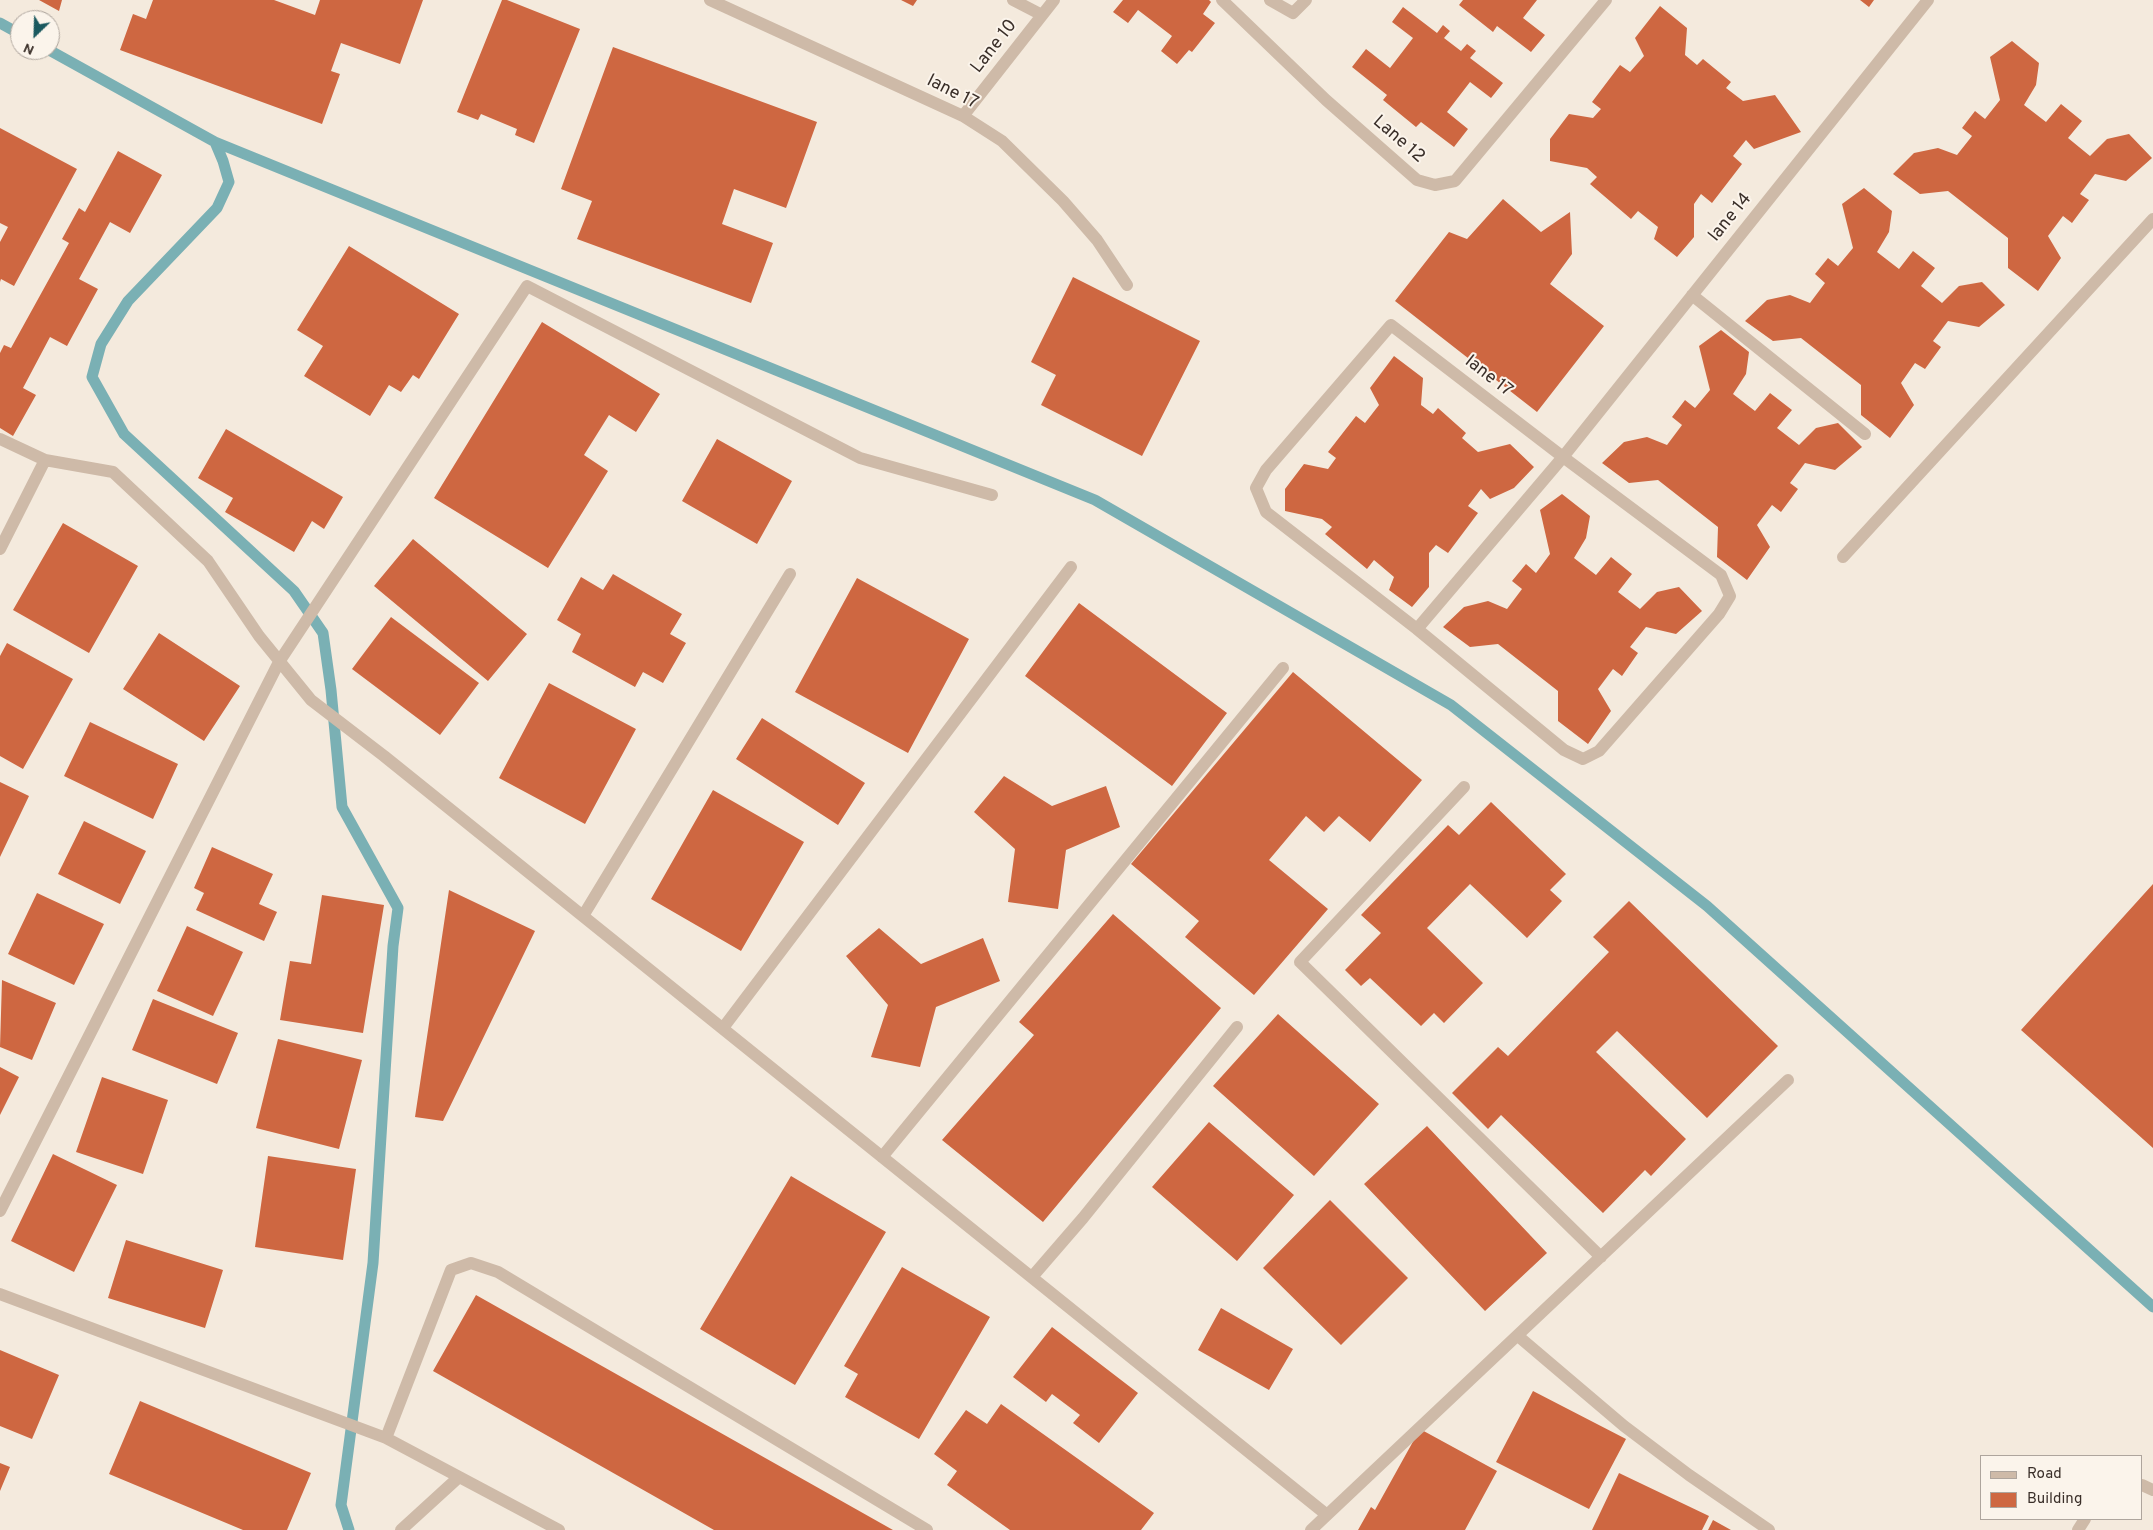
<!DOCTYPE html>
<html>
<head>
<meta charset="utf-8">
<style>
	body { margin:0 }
	#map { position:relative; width:2153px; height:1530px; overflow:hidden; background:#f4eadd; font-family:Overpass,sans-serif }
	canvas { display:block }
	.legend { position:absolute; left:1980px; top:1455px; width:162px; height:65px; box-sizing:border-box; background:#fbf4eb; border:1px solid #aea59d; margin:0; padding:6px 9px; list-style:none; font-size:15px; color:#3a2f29 }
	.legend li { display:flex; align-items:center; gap:10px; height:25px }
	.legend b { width:25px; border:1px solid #aea59d }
	.north { position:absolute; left:10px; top:10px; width:50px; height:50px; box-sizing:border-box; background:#fbf4eb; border:1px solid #aea59d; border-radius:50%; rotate:204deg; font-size:14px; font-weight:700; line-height:20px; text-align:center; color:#3a2f29 }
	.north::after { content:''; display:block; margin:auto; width:18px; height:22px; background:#1b595f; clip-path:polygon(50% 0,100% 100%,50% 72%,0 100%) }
</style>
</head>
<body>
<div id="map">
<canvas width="2153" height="1530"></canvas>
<ul class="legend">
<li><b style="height:6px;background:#cebaa8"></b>Road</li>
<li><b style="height:14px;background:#ce6741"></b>Building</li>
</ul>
<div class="north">N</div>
</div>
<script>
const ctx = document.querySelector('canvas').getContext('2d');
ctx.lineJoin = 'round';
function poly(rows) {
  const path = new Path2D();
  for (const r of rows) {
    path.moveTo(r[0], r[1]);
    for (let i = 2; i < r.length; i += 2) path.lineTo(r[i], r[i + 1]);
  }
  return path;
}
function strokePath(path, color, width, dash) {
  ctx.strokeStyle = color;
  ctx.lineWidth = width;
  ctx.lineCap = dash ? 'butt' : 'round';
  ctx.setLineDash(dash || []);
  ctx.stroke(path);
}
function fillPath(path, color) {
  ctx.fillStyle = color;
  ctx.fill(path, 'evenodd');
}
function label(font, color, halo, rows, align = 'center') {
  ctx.font = font + ' Overpass,sans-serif';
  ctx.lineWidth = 4;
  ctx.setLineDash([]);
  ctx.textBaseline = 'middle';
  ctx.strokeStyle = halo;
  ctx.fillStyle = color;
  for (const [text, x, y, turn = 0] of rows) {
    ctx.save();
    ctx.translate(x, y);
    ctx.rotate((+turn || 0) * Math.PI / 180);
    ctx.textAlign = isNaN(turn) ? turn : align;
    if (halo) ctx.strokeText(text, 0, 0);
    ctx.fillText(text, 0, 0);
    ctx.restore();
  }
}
const stream = poly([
	[0,23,20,34],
	[49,50,215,142,1095,500,1451,705,1707,906,2153,1307],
	[215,142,223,161,229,182,217,208,128,301,101,344,92,377,124,434,294,591,323,633,331,690,342,807,398,908,393,946,373,1263,341,1505,349,1530]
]);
const building = poly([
	[39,0,62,0,59,11],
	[153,0,274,0,315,15,320,0,423,0,400,64,341,43,331,71,340,74,322,124,120,50,133,14,146,19],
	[502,0,507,0,580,29,534,143,515,135,517,129,481,114,478,120,457,112],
	[901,0,917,0,913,6],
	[1123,0,1209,0,1211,2,1203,14,1215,23,1192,52,1189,50,1177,64,1161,51,1172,36,1138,10,1128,23,1113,12],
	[1463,0,1537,0,1523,18,1545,35,1531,52,1497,26,1493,32,1459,5],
	[1860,0,1874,0,1869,7],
	[1660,6,1687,28,1685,55,1697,65,1703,59,1731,82,1726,88,1743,101,1775,95,1801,132,1754,149,1746,140,1733,156,1742,164,1712,203,1701,194,1694,204,1694,237,1677,257,1654,239,1658,227,1638,211,1631,219,1590,184,1597,177,1587,168,1550,161,1550,139,1569,114,1593,118,1601,109,1592,102,1620,65,1630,72,1644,56,1635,38],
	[1403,7,1437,33,1443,25,1450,31,1444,38,1461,51,1467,44,1476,51,1470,58,1503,83,1491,98,1470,82,1447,112,1468,129,1454,147,1421,122,1416,127,1383,100,1387,95,1352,67,1366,49,1390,68,1413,38,1392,22],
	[2012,41,2039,63,2036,85,2024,105,2046,122,2061,104,2082,121,2068,138,2090,156,2107,139,2129,134,2152,158,2126,181,2095,174,2080,194,2089,200,2072,223,2063,216,2048,236,2061,258,2038,291,2008,268,2008,238,1948,191,1920,194,1893,174,1914,153,1938,148,1957,155,1972,136,1962,128,1975,111,1985,119,2000,100,1990,57],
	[613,47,817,122,786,208,734,189,722,224,773,243,751,303,577,239,592,201,561,189],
	[0,128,77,169,14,286,1,279,0,282,0,242,8,227,0,223],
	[118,151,162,175,130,233,110,222,79,279,98,289,67,346,50,337,23,388,36,395,13,436,0,428,0,353,4,345,11,348,69,243,62,239,79,208,85,212],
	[1864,188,1892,211,1889,232,1877,252,1899,269,1913,251,1935,268,1921,286,1942,303,1959,286,1982,282,2005,305,1979,327,1948,321,1933,341,1941,347,1925,369,1915,363,1901,383,1914,405,1890,438,1861,415,1861,385,1801,338,1773,341,1745,321,1767,300,1790,295,1810,303,1825,283,1815,274,1828,258,1838,266,1853,248,1842,204],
	[1503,199,1541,232,1570,212,1572,254,1550,284,1604,326,1537,412,1395,301,1449,232,1467,239],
	[349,246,459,314,419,379,413,375,401,392,389,385,370,416,304,376,323,346,297,330],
	[1073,277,1200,341,1142,456,1041,405,1056,375,1031,362],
	[542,322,660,394,636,432,609,415,584,455,608,471,548,568,434,498],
	[1721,330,1749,352,1746,374,1733,394,1755,411,1770,393,1792,410,1777,428,1799,445,1816,428,1838,423,1862,447,1835,470,1805,463,1790,483,1798,489,1781,512,1772,505,1757,525,1770,547,1747,580,1717,557,1718,527,1658,480,1629,483,1602,463,1624,442,1647,437,1667,445,1682,425,1672,417,1685,400,1695,408,1710,390,1699,346],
	[1394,356,1423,378,1421,405,1433,414,1438,408,1466,433,1462,438,1478,452,1510,444,1534,467,1514,488,1490,499,1481,489,1468,506,1478,513,1448,553,1436,545,1429,553,1429,587,1412,607,1389,590,1394,577,1374,560,1367,569,1325,534,1332,527,1322,519,1285,511,1285,489,1304,464,1328,469,1336,458,1328,452,1356,416,1365,423,1379,405,1370,388],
	[226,429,343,497,324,529,312,521,294,552,225,512,233,498,198,478],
	[717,439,792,481,757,544,682,501],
	[1562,494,1590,516,1586,538,1574,558,1596,575,1611,557,1632,574,1618,592,1640,609,1657,592,1679,587,1702,611,1676,634,1646,627,1630,647,1638,653,1622,676,1613,669,1598,689,1611,711,1588,744,1558,721,1558,691,1498,644,1470,647,1443,627,1464,607,1488,601,1507,609,1522,589,1512,581,1526,564,1536,573,1550,554,1540,510],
	[63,523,138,566,89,653,13,610],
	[413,539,527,634,488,681,374,586],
	[613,574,682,614,670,634,686,643,663,683,643,672,635,687,572,652,581,634,557,620,581,577,603,590],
	[857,578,969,639,908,753,795,692],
	[1079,603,1227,713,1172,786,1025,676],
	[391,617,479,683,440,735,352,669],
	[159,633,240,686,204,741,123,689],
	[7,643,73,679,23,769,0,756,0,656],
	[1293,672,1422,780,1370,842,1339,816,1324,832,1306,816,1269,860,1328,909,1254,995,1185,937,1199,921,1131,864],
	[549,683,636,729,585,824,499,778],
	[762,718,865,783,838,825,736,759],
	[90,722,178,764,153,819,64,776],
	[1004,776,1052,806,1106,786,1120,827,1066,850,1058,909,1008,902,1015,849,974,812],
	[0,782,29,796,0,857],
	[713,790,804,842,741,951,651,899],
	[1491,802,1566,874,1550,890,1562,901,1527,938,1470,884,1427,928,1483,983,1444,1023,1434,1013,1421,1026,1370,978,1361,986,1345,970,1381,933,1361,915,1448,825,1459,835],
	[84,821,146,851,120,904,58,874],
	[212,847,273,874,259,904,277,912,264,941,196,910,204,893,194,888],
	[2153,884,2153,1148,2021,1030],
	[449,890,535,931,443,1121,415,1117],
	[37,893,104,924,74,985,8,954],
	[322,895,384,905,363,1033,280,1020,290,961,311,964],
	[1629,901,1778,1046,1707,1118,1617,1031,1596,1052,1686,1139,1651,1176,1645,1170,1603,1213,1501,1115,1488,1129,1452,1093,1498,1047,1508,1056,1609,952,1593,937],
	[1113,914,1221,1008,1043,1222,942,1140,1034,1035,1019,1022],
	[187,926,243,952,213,1016,157,991],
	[879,928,921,964,983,938,1000,981,936,1007,920,1067,871,1057,888,1005,846,956],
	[2,980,56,1003,32,1060,0,1047],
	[153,999,238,1033,217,1084,132,1050],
	[1278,1014,1379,1104,1314,1176,1213,1086],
	[278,1039,362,1060,339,1149,256,1128],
	[0,1067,19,1077,0,1115],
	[102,1077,168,1100,143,1174,76,1152],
	[1209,1122,1294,1195,1237,1261,1152,1187],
	[1427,1126,1547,1253,1485,1311,1364,1184],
	[53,1154,117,1185,74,1272,11,1241],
	[268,1156,356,1169,343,1260,255,1247],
	[791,1176,886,1232,795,1385,700,1329],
	[1330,1200,1408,1278,1341,1345,1263,1268],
	[126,1240,223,1270,205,1328,108,1298],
	[902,1267,990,1317,919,1439,845,1397,858,1374,844,1366],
	[476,1295,893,1530,714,1530,433,1371],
	[1221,1308,1293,1349,1269,1390,1198,1350],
	[1052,1327,1138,1393,1099,1443,1073,1423,1080,1415,1052,1394,1046,1402,1013,1377],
	[0,1350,59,1375,32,1439,0,1426],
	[1533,1391,1626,1439,1589,1509,1496,1462],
	[140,1401,311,1473,287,1530,243,1530,109,1474],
	[1001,1404,1154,1513,1141,1530,1010,1530,947,1485,957,1471,934,1454,966,1410,987,1424],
	[1420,1429,1497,1471,1465,1530,1358,1530,1371,1507,1375,1510],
	[0,1463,10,1467,0,1491],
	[1619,1473,1709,1516,1702,1530,1592,1530],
	[1713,1520,1731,1530,1708,1530]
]);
const minor = poly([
	[710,0,963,116,1002,141,1063,201,1097,240,1127,285],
	[1013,0,1042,15],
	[1222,0,1326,100,1417,180,1435,185,1455,181,1606,0],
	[1270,0,1293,13,1306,0],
	[963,116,1054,0],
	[1692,295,1865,434],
	[0,439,45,460,113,472,208,561,259,636,311,700,384,756,1327,1515],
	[0,549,45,460],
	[1843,557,2153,219],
	[1417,629,1266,512,1256,488,1266,470,1391,325,1563,457,1721,575,1730,596,1719,614,1599,751,1583,759,1564,750,1417,629,1563,457,1928,0],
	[1464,787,1300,962,1601,1257],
	[583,916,790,574],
	[723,1028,1071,567],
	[882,1157,1283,668],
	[0,1211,279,662,527,286,860,458,992,495],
	[1032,1277,1083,1218,1237,1027],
	[0,1294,386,1438,559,1530],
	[1518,1336,1624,1426,1689,1475,1769,1530],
	[386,1438,451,1270,471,1263,498,1272,927,1530],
	[2142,1485,2153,1490],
	[401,1530,459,1477],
	[1311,1530,1788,1080],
	[2078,1530,2085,1519]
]);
const streetNames = [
	["Lane 10",995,47,-52],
	["lane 17",952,93,27],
	["Lane 12",1398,140,41],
	["lane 14",1731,218,-51],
	["lane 17",1488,377,38]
];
strokePath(stream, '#7ab0b4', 11);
fillPath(building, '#ce6741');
strokePath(minor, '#cebaa8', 12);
label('18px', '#3a2f29', '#fbf4eb', streetNames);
</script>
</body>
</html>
